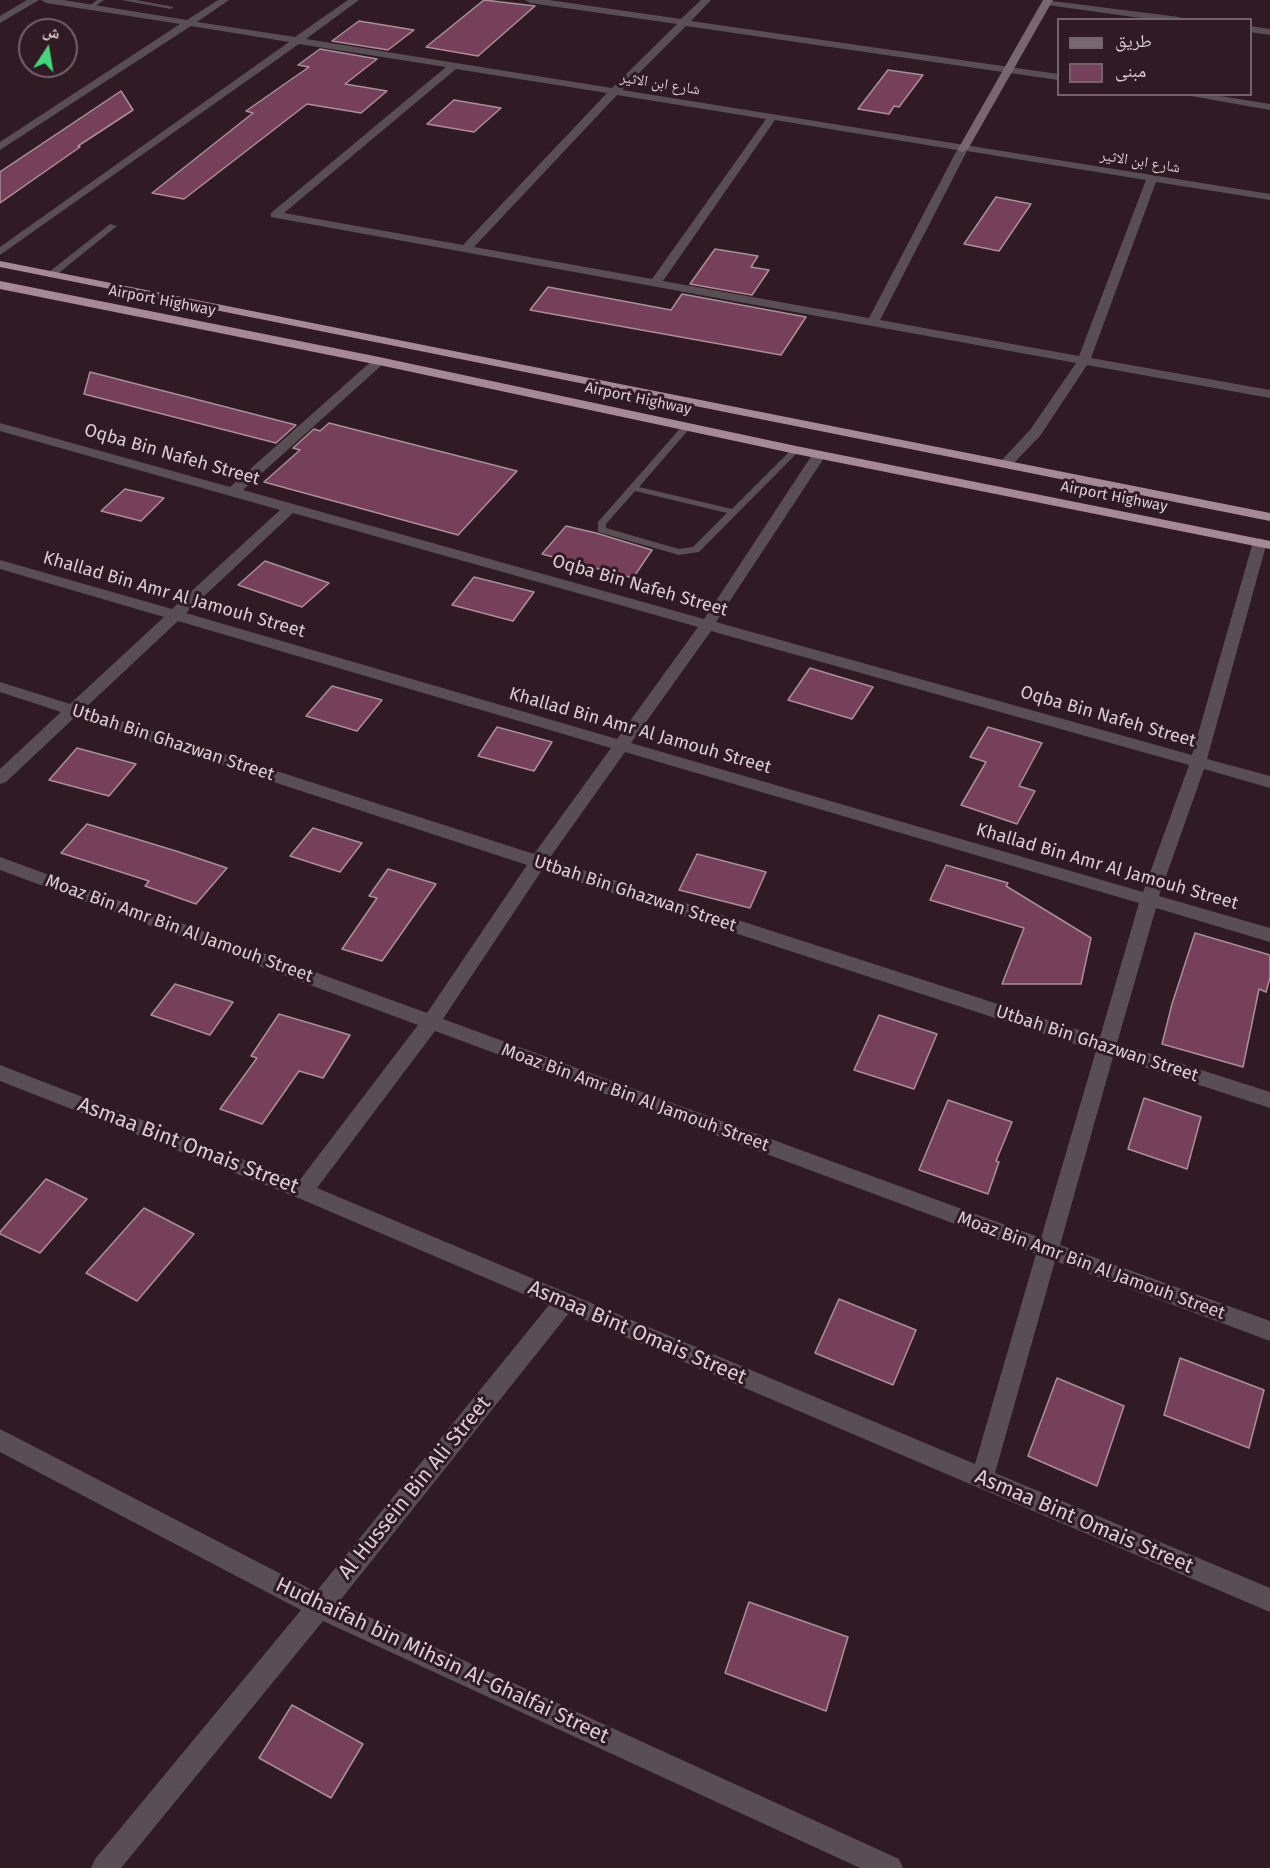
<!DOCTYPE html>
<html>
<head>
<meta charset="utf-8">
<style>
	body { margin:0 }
	#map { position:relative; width:1270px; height:1868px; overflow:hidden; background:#301b24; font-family:"Fira Sans","Noto Naskh Arabic",sans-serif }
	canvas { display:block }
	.legend { position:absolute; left:1057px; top:18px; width:195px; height:78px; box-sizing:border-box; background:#301b24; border:2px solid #75626a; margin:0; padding:8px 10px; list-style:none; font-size:18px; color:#dccdd3 }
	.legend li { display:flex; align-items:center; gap:12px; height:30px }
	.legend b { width:30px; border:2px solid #75626a }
	.north { position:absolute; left:18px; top:18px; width:60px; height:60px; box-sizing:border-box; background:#301b24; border:2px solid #75626a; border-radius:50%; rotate:12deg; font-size:16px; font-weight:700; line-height:24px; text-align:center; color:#dccdd3 }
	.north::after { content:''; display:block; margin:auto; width:21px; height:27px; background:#43d77b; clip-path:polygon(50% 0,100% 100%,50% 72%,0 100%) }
</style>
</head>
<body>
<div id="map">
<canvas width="1270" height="1868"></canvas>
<ul class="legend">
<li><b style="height:8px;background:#78676e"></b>طريق</li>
<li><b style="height:16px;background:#76405a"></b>مبنى</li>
</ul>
<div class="north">ش</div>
</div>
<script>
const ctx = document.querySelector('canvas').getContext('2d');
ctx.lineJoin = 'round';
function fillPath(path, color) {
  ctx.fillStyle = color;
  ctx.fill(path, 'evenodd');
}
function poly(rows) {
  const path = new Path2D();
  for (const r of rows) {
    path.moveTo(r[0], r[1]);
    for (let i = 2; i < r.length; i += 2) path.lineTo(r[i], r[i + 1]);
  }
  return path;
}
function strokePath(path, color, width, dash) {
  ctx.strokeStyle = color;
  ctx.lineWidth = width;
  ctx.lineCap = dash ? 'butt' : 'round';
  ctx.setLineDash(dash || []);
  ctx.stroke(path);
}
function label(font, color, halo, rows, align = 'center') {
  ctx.font = font + ' "Fira Sans","Noto Naskh Arabic",sans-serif';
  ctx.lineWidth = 6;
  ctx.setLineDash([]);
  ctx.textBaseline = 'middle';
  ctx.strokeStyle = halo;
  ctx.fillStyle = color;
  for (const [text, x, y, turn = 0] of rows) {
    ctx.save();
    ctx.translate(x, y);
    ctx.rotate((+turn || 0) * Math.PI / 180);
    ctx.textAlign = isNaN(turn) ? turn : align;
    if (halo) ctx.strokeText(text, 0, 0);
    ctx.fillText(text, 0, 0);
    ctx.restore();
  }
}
const building = poly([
	[484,0,535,6,478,56,426,47,484,0],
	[359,21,414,30,388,50,332,41,359,21],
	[320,49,377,59,345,84,387,91,361,113,307,104,184,199,152,193,253,113,246,111,309,67,298,65,320,49],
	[888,70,923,75,899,107,894,106,889,114,858,109,888,70],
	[121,91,133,110,78,146,80,147,0,203,0,172,121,91],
	[454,100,501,108,474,132,427,124,454,100],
	[996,197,1031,204,999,251,964,244,996,197],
	[715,249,758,256,751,267,769,270,752,295,690,284,715,249],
	[548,287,671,310,682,294,806,317,781,355,530,310,548,287],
	[90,372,296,425,276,443,84,394,90,372],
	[329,423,517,471,458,535,264,482,300,450,293,448,314,429,320,431,329,423],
	[125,489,164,498,141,521,101,511,125,489],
	[566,526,596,533,652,550,633,578,542,554,566,526],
	[265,561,329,583,302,607,238,585,265,561],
	[474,577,534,592,513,621,452,605,474,577],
	[810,668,873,687,852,719,788,700,810,668],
	[332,686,382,700,357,731,306,716,332,686],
	[497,727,552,742,534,771,478,756,497,727],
	[988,727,1042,743,1019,786,1035,791,1017,824,961,805,986,762,970,757,988,727],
	[77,748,136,764,109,796,49,780,77,748],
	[87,824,176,851,227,868,196,904,145,886,149,881,61,853,87,824],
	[313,828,362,843,340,872,290,856,313,828],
	[697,854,766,872,750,908,679,890,697,854],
	[946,865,1008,883,1006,886,1091,938,1081,984,1002,984,1024,928,930,900,946,865],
	[388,869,436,884,382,961,342,949,377,898,369,896,388,869],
	[1195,933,1270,955,1270,978,1266,992,1259,989,1243,1067,1162,1044,1172,1004,1195,933],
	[175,984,233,1002,210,1035,151,1015,175,984],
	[279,1014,350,1035,323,1078,299,1071,262,1124,220,1109,257,1058,251,1056,279,1014],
	[879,1015,937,1034,914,1089,854,1070,879,1015],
	[1144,1098,1201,1117,1187,1169,1128,1149,1144,1098],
	[948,1100,1012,1122,996,1161,999,1162,988,1194,919,1170,948,1100],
	[46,1179,87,1199,40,1253,0,1234,0,1232,46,1179],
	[144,1208,194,1234,137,1301,86,1273,144,1208],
	[839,1299,916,1330,893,1385,815,1353,839,1299],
	[1180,1358,1264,1390,1249,1448,1164,1415,1180,1358],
	[1057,1378,1124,1406,1097,1486,1028,1456,1057,1378],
	[749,1602,848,1637,826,1711,725,1673,749,1602],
	[292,1705,363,1744,331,1798,259,1758,292,1705]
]);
const lane = poly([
	[97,0,104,0,93,8,89,8,89,6,97,0],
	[121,0,136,0,174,7,171,9,121,0],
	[110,224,117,226,55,276,49,276,49,272,110,224],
	[687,423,690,424,690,428,639,487,732,509,793,448,796,447,800,450,699,552,679,555,598,532,598,522,684,424,687,423],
	[635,491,727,513,693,547,679,549,606,528,606,524,635,491]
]);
const street = poly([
	[27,0,39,0,0,23,0,16,27,0],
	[41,0,63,0,187,20,218,0,229,0,197,22,295,37,348,0,359,0,306,39,612,88,677,24,530,3,525,0,549,0,681,19,701,0,711,0,691,21,1058,74,1058,80,686,26,622,90,1270,194,1270,200,1156,182,1091,358,1270,390,1270,398,1087,365,1040,436,1010,467,1005,468,998,464,1030,430,1076,363,271,217,271,213,446,67,299,44,0,255,0,247,289,42,191,26,0,150,0,142,180,24,46,3,41,0],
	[456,69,607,93,463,245,284,213,456,69],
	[617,95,766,119,652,279,474,247,617,95],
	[775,120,957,150,869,318,663,281,775,120],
	[967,151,1146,180,1079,356,880,320,967,151],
	[1044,0,1179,17,1183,20,1155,20,1047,5,1042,2,1044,0],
	[1250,26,1270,29,1270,35,1250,32,1250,26],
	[1180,94,1208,94,1270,104,1270,110,1180,94],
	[379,357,383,358,385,361,383,364,243,490,704,619,814,452,824,452,826,455,716,622,1192,755,1253,542,1260,538,1267,542,1207,759,1270,776,1270,788,1204,769,1159,896,1270,928,1270,942,1156,908,1117,1043,1270,1092,1270,1108,1113,1057,1060,1245,1270,1321,1270,1341,1055,1261,995,1473,1270,1588,1270,1612,569,1313,338,1603,899,1859,903,1868,860,1868,323,1621,121,1868,91,1868,95,1859,301,1610,0,1452,0,1429,316,1592,549,1305,296,1197,0,1081,0,1065,299,1181,418,1025,0,870,0,857,427,1013,527,865,75,717,6,782,0,784,0,769,61,712,0,692,0,682,70,704,164,617,0,569,0,560,172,609,280,510,0,431,0,423,230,487,375,358,379,357],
	[293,513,698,627,617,739,186,613,293,513],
	[178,621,611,748,534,854,84,709,178,621],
	[711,631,1189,765,1143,892,631,743,711,631],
	[625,752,1139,903,1100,1037,549,859,625,752],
	[542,870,1096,1051,1041,1238,443,1019,542,870],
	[435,1031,1036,1254,975,1464,317,1188,435,1031]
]);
const secondary = poly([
	[1043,0,1053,0,968,149,963,152,959,151,958,149,1043,0]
]);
const highway = poly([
	[0,261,1270,513,1270,521,0,267,0,261],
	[0,281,379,357,796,446,1270,541,1270,549,796,454,379,365,0,289,0,281]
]);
const farStreetnames = [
	["شارع ابن الاثير",660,84,9],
	["شارع ابن الاثير",1140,162,9],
	["Airport Highway",162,301,11],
	["Airport Highway",638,399,12],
	["Airport Highway",1114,497,11]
];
const streetNames = [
	["Oqba Bin Nafeh Street",172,455,16],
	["Oqba Bin Nafeh Street",640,586,16],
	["Khallad Bin Amr Al Jamouh Street",174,595,16],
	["Oqba Bin Nafeh Street",1108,717,16],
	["Khallad Bin Amr Al Jamouh Street",640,731,16],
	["Utbah Bin Ghazwan Street",173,743,18],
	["Khallad Bin Amr Al Jamouh Street",1107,867,16],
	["Utbah Bin Ghazwan Street",635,894,18],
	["Moaz Bin Amr Bin Al Jamouh Street",179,929,20],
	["Utbah Bin Ghazwan Street",1097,1044,18],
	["Moaz Bin Amr Bin Al Jamouh Street",635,1098,20],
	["Moaz Bin Amr Bin Al Jamouh Street",1091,1266,20]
];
const nearStreetnames = [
	["Asmaa Bint Omais Street",188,1146,21],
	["Asmaa Bint Omais Street",637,1333,23],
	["Al Hussein Bin Ali Street",415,1488,-51],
	["Asmaa Bint Omais Street",1084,1522,23],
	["Hudhaifah bin Mihsin Al-Ghalfai Street",442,1661,25]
];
fillPath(building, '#76405a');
strokePath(building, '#aa8f9a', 1.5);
fillPath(lane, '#594e53');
fillPath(street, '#594e53');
fillPath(secondary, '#78676e');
fillPath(highway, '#a58a95');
label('15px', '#dccdd3', '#301b24', farStreetnames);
label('18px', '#dccdd3', '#301b24', streetNames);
label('21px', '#dccdd3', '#301b24', nearStreetnames);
</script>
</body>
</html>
